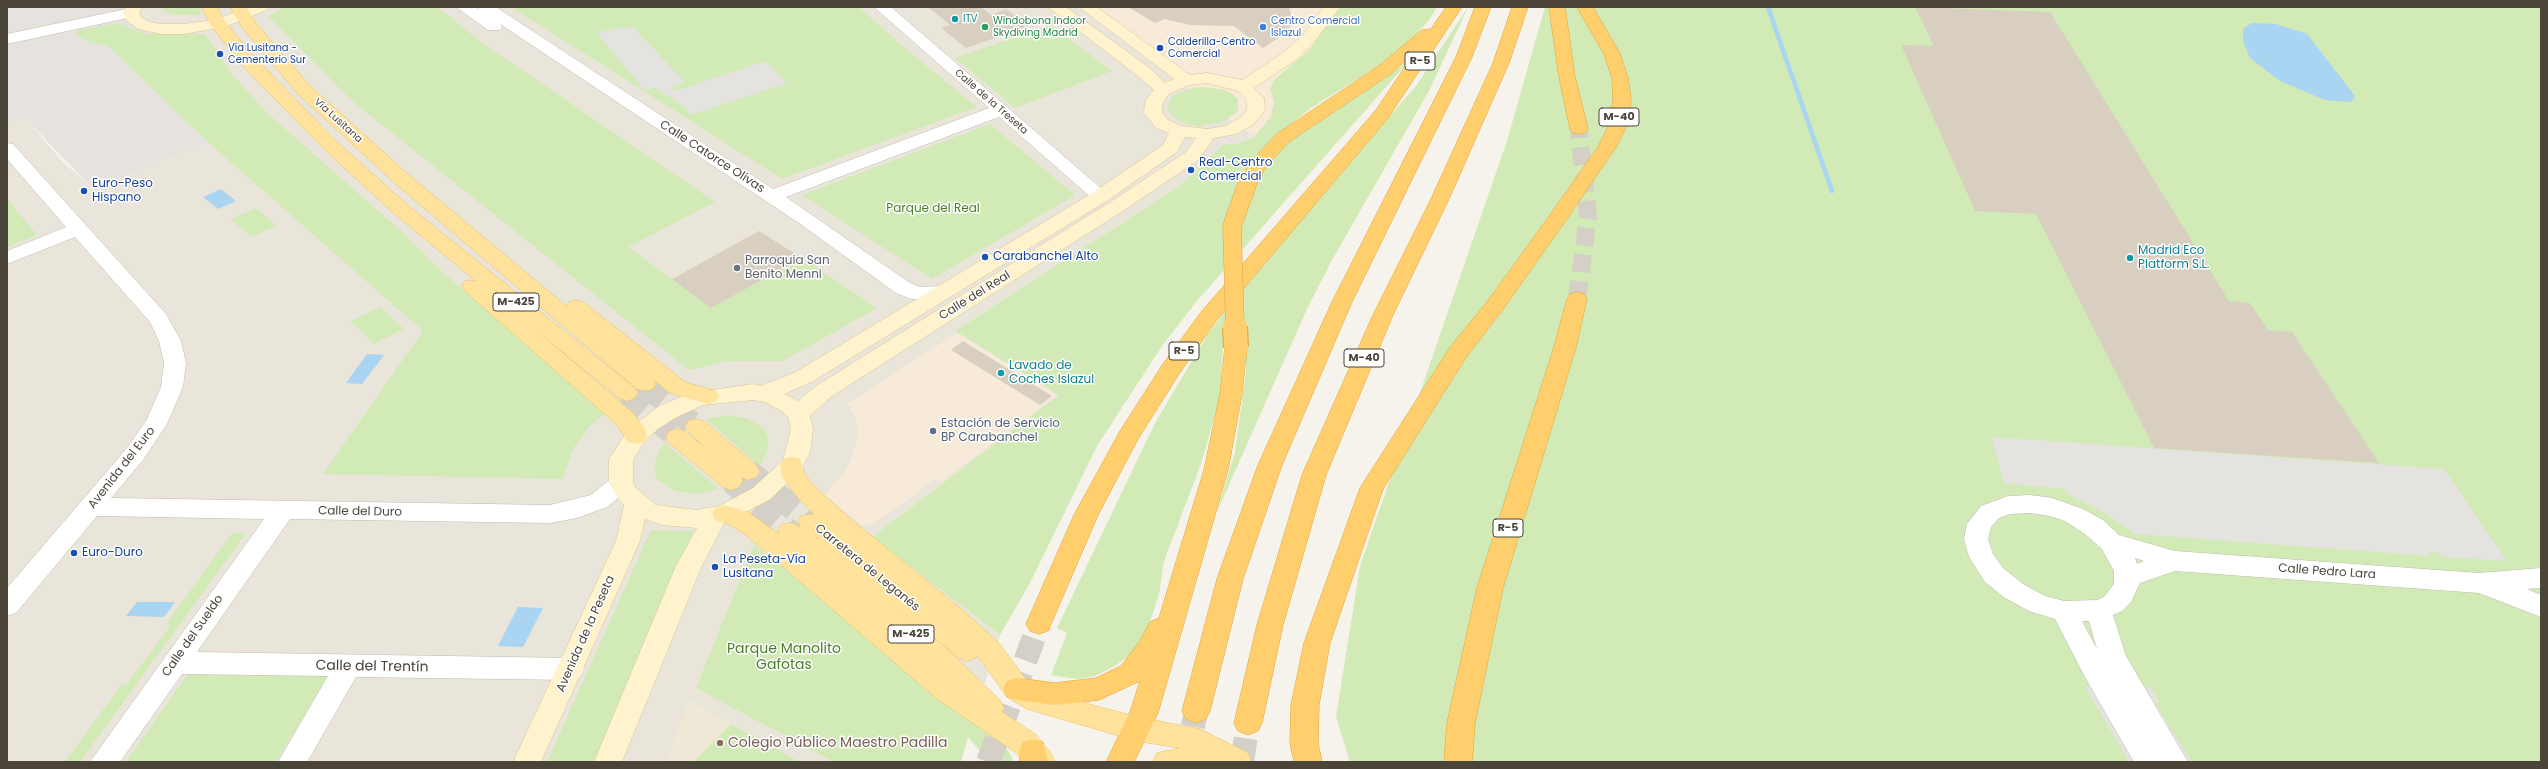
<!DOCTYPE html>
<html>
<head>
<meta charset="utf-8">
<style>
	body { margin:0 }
	#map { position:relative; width:2548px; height:769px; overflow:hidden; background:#f6f3ec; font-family:Poppins,sans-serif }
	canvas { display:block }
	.frame { position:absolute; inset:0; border:8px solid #4b4439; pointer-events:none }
</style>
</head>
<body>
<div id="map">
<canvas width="2548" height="769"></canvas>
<div class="frame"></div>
</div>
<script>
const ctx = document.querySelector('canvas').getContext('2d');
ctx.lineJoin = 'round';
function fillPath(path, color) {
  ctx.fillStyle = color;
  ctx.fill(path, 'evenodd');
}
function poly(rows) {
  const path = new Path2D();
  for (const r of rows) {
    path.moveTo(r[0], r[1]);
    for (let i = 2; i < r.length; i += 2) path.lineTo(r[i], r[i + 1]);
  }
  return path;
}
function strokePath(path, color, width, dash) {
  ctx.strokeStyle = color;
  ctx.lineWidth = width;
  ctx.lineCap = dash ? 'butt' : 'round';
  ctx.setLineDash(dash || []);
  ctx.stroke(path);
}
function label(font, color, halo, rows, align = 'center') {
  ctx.font = font + ' Poppins,sans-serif';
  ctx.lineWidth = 3;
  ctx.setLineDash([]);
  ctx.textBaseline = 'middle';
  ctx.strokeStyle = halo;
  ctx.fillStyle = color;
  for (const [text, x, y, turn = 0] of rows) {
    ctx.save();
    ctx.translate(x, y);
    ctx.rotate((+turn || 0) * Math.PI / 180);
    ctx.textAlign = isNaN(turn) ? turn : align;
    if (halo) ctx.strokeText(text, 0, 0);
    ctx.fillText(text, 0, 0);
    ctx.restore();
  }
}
const residential = poly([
	[125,7,1078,7,1254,137,1237,144,1223,144,1182,184,955,331,1059,395,872,537,1000,635,960,762,7,762,7,126,25,118,62,161,92,188,110,50,155,36,127,22]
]);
const commercial = poly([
	[1078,7,1340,7,1309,50,1275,79,1270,89,1274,102,1271,116,1254,137],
	[957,333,1057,395,941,482,936,478,893,511,872,524,862,526,824,495,842,476,852,458,858,435,855,415,847,404]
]);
const industrial = poly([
	[15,7,125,7,127,22,156,36,110,50,208,142,92,188,25,118,7,126,7,9]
]);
const education = poly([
	[689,700,800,762,666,762]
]);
const green = poly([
	[162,7,197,7,202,15,174,15,165,12],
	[286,7,438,7,481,42,715,202,628,247,711,308,802,258,877,308,783,361,728,361,689,370,352,101,268,16],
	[511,7,859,7,901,45,977,107,782,179],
	[1340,7,1437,7,1430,19,1414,37,1378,66,1311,108,1277,135,1242,175,1268,162,1287,142,1409,61,1196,302,1162,346,1097,446,1030,583,1000,635,872,537,1059,395,955,331,1182,184,1223,144,1237,144,1254,137,1271,116,1274,102,1270,89,1275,79,1309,50],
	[1468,7,1429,91,1332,260,1307,309,1217,512,1235,452,1246,372,1246,344,1223,348,1220,397,1201,464,1164,561,1159,594,1149,625,1134,652,1115,666,1095,676,1077,679,1051,675,1067,633,1057,628,1155,423,1208,334,1250,278,1416,86],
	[1545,7,2541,7,2541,762,1350,762,1336,717,1360,566,1507,141],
	[118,23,145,34,205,34,232,74,265,111,402,232,440,270,562,374,604,414,589,427,574,447,562,479,323,474,423,331,208,142,107,45,92,43,78,36,75,31],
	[1051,25,1112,71,1015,108,955,58],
	[1203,87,1225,90,1232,94,1238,99,1238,111,1223,122,1199,126,1186,124,1170,114,1168,108,1169,101,1174,95,1192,88],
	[990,124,1075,195,932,279,802,195],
	[7,199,37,235,7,247],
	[256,208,276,226,251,237,231,219],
	[380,307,404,329,374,344,351,321],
	[727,415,747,418,765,429,768,439,767,451,760,466,706,419],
	[664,442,719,489,696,494,676,491,657,480,654,469,657,456],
	[651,530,693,531,596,762,547,762],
	[232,533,246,533,80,762,65,762,121,685,126,685,171,625,166,624],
	[754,545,973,719,1006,747,1014,762,990,762,968,737,961,762,834,762,696,688],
	[188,674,328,676,276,762,126,762],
	[731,724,800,762,693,762]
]);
const parking = poly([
	[632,26,685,82,671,87,675,91,766,61,787,83,690,115,686,108,654,87,645,91,597,33,620,27,623,29],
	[1991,437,2444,469,2507,561,2442,557,2440,553,2428,552,2430,556,2135,534,2103,512,2066,493,2065,489,2004,483],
	[2085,687,2091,687,2136,762,2129,762],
	[2139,687,2150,687,2160,702,2155,703,2192,762,2185,762]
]);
const water = poly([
	[2252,23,2276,24,2307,34,2355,96,2351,102,2325,100,2280,81,2250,58,2243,41,2243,29],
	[221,189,236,201,218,209,203,197],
	[367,354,384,355,362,384,346,383],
	[137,602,175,602,164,617,126,616],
	[518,607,543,608,523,647,498,646]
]);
const stream = poly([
	[1768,7,1832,191]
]);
const building = poly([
	[928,7,981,7,991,15,1006,9,1029,26,966,48,941,28,950,25],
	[1128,7,1289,7,1293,22,1287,32,1263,48,1234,26,1190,25,1165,19,1155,23],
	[1915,7,2050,12,2229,301,2250,303,2268,330,2292,332,2379,463,2154,448,2036,214,1975,211,1901,45,1934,46],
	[759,231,802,258,711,308,672,279],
	[963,341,1052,396,1040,405,951,350]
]);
const primaryTunnel = poly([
	[645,384,696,427],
	[627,393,677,437],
	[748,471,810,522],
	[731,481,790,532]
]);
const highwayTunnelFar1 = poly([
	[1577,299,1588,217,1579,129]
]);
const highwayTunnel = poly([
	[988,762,1039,624],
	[1186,762,1196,711],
	[1242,762,1248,723]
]);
const street = poly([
	[456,7,475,7,479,10,477,7,496,7,773,189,989,108,874,7,891,7,1110,196,1108,200,1101,202,1094,200,999,117,786,197,910,283,920,287,942,286,949,288,952,293,949,298,942,300,911,299,896,293,799,223,500,24,502,27,500,30,488,30,456,7],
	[131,8,137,10,139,13,137,16,7,44,7,34,131,8],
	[7,143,13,144,166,314,181,341,186,363,183,387,167,424,143,460,111,498,550,505,591,495,613,477,621,474,629,477,633,483,629,489,607,507,577,518,550,523,290,519,197,652,571,658,580,661,584,669,580,677,571,680,356,677,307,762,278,762,328,676,182,674,120,762,90,762,264,519,97,516,16,613,7,616,7,588,127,448,146,421,161,387,164,363,159,341,150,322,75,237,7,264,7,251,66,227,7,159,7,143],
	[2030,495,2052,498,2083,509,2103,520,2119,535,2175,551,2479,573,2541,568,2541,588,2527,589,2541,595,2541,617,2479,593,2175,571,2140,583,2131,602,2122,611,2113,615,2126,656,2188,762,2134,762,2086,679,2055,619,2029,611,2005,598,1985,582,1969,557,1964,539,1967,524,1981,506,2008,496,2030,495],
	[2030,513,2050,516,2065,521,2085,534,2102,549,2114,571,2114,584,2104,597,2097,600,2064,601,2045,596,2023,584,2003,568,1993,554,1988,539,1991,527,1999,518,2010,514,2030,513],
	[2135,558,2144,561,2137,564,2135,558],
	[2082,621,2089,621,2097,649,2082,621]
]);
const secondary = poly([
	[126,7,142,7,139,13,141,17,149,22,161,24,183,24,215,20,247,7,269,7,267,10,224,27,183,34,161,34,138,29,126,20,123,13,126,7],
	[1048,7,1066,7,1151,69,1165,83,1174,79,1079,7,1097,7,1190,75,1207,73,1242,80,1284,52,1303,35,1324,7,1340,7,1315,41,1296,60,1254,88,1264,98,1265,110,1253,125,1236,134,1214,138,1198,160,1126,209,832,396,810,416,813,429,810,453,800,471,769,500,724,523,701,568,622,762,594,762,675,568,697,528,662,525,645,519,640,541,541,762,513,762,616,541,624,505,619,500,609,483,609,459,628,430,659,406,691,393,753,384,761,386,796,372,1094,192,1163,145,1169,133,1156,128,1144,113,1145,101,1154,90,1139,77,1048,7],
	[1207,83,1238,91,1246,99,1247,109,1241,117,1225,126,1208,129,1182,126,1168,120,1162,112,1163,102,1169,94,1189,85,1207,83],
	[1185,137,1196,138,1186,152,1112,201,816,386,798,401,784,394,812,382,1108,200,1177,152,1185,137],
	[753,400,765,402,783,412,788,417,791,429,783,460,753,488,719,506,696,510,656,505,636,488,633,483,633,460,644,442,658,429,675,418,703,405,753,400]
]);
const primary = poly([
	[201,7,217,7,225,22,256,59,338,143,411,208,635,388,638,393,635,398,627,401,619,398,532,327,633,413,645,429,647,436,644,442,636,444,628,442,617,425,465,291,462,286,465,281,476,281,397,216,326,151,244,67,212,27,201,7],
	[230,7,246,7,255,22,310,86,411,177,566,306,569,302,576,300,583,302,685,382,716,391,719,396,716,401,708,404,670,393,654,380,656,384,653,389,645,391,637,389,397,185,298,94,242,27,230,7],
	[696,419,704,421,756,465,760,471,756,477,748,480,741,477,743,481,739,487,731,490,723,487,669,443,666,437,669,431,677,429,685,431,705,448,685,427,688,421,696,419],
	[792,457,800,459,805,475,815,487,852,520,960,608,999,643,1027,681,1045,692,1059,696,1137,717,1200,729,1248,753,1252,762,1153,762,1157,753,1180,748,1137,741,1027,709,1007,697,978,656,968,661,959,658,872,587,946,648,1000,700,1004,708,1002,712,1035,734,1051,753,1055,762,1024,762,1015,752,936,698,746,535,731,525,715,520,712,514,715,508,724,505,748,512,779,534,778,532,781,525,790,523,801,527,798,522,801,516,814,514,799,499,782,477,780,465,784,459,792,457]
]);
const highway = poly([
	[1446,7,1462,7,1388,118,1216,321,1179,374,1138,439,1098,515,1048,631,1039,634,1030,631,1026,624,1074,515,1120,431,1163,364,1202,311,1376,110,1415,52,1392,73,1290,141,1268,164,1256,183,1242,183,1240,179,1255,157,1278,133,1380,65,1422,30,1431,29,1446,7],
	[1475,7,1491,7,1472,57,1352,302,1282,465,1243,579,1210,711,1206,719,1196,723,1186,719,1182,711,1217,579,1258,465,1332,302,1456,57,1475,7],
	[1512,7,1528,7,1509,63,1449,199,1393,315,1326,475,1283,625,1262,723,1258,731,1248,735,1238,731,1234,723,1257,625,1302,475,1373,315,1431,199,1493,63,1512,7],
	[1549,7,1565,7,1575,77,1588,129,1585,133,1579,134,1573,133,1570,129,1559,77,1549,7],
	[1577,7,1593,7,1620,54,1628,78,1631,99,1627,125,1616,147,1564,223,1501,312,1467,356,1383,489,1330,643,1319,705,1318,743,1322,762,1294,762,1290,743,1291,705,1304,643,1360,488,1451,346,1487,302,1550,215,1598,147,1609,125,1613,99,1612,78,1604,54,1577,7],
	[1577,292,1584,294,1587,299,1576,347,1503,588,1475,723,1472,762,1444,762,1447,723,1477,588,1554,347,1567,299,1570,294,1577,292],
	[1236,340,1244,342,1247,347,1242,394,1228,470,1158,713,1134,762,1106,762,1130,712,1140,681,1099,700,1055,705,1017,700,1007,697,1003,689,1007,681,1017,678,1055,683,1096,678,1121,666,1140,641,1150,622,1159,618,1204,470,1220,394,1225,347,1228,342,1236,340],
	[1033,739,1043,742,1048,762,1020,762,1019,751,1023,742,1033,739]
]);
const highwayBridgeFar1 = poly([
	[1235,328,1232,226,1249,179]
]);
const highwayBridge = poly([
	[1235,327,1236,347]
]);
const markers = [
	[955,19,4,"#0f9aa8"],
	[985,27,4,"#2e9e5b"],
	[1263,27,4,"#3f7fe0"],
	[1160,48,4,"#1a4fb4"],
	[220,54,4,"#1a4fb4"],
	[1191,170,4,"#1a4fb4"],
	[84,191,4,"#1a4fb4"],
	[985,257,4,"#1a4fb4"],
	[2130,258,4,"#0f9aa8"],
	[737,268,4,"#6b7280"],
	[1001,373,4,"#0f9aa8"],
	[933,431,4,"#5c6f8a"],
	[74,553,4,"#1a4fb4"],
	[715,567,4,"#1a4fb4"],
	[720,743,4,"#8d6e63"]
];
const farCulturenames = [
	["ITV",963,19]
];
const farLeisurenames = [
	["Windobona Indoor",993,21],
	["Skydiving Madrid",993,33]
];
const farShopnames = [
	["Centro Comercial",1271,21],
	["Islazul",1271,33]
];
const farTransitnames = [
	["Calderilla-Centro",1168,42],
	["Comercial",1168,54],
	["Vía Lusitana -",228,48],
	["Cementerio Sur",228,60]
];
const farStreetnames = [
	["Calle de la Treseta",991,102,41],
	["Vía Lusitana",338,121,42]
];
const shields = [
	[1420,61,30],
	[1619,117,40],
	[516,302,46],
	[1184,351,30],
	[1364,358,40],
	[1508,528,30],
	[911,634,46]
];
const shieldNames = [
	["R-5",1420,61],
	["M-40",1619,117],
	["M-425",516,302],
	["R-5",1184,351],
	["M-40",1364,358],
	["R-5",1508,528],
	["M-425",911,634]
];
const streetNames = [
	["Calle Catorce Olivas",712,157,33],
	["Calle del Real",975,296,-32],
	["Avenida del Euro",122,468,-52],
	["Calle del Duro",360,512,1],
	["Carretera de Leganés",867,568,39],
	["Calle Pedro Lara",2327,572,4],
	["Avenida de la Peseta",586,634,-66],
	["Calle del Sueldo",193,636,-55]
];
const transitNames = [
	["Real-Centro",1199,163],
	["Comercial",1199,177],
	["Euro-Peso",92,184],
	["Hispano",92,198],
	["Carabanchel Alto",993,257],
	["Euro-Duro",82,553],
	["La Peseta-Vía",723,560],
	["Lusitana",723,574]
];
const parkNames = [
	["Parque del Real",933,209]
];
const cultureNames = [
	["Madrid Eco",2138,251],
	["Platform S.L.",2138,265],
	["Lavado de",1009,366],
	["Coches Islazul",1009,380]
];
const worshipNames = [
	["Parroquia San",745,261],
	["Benito Menni",745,275]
];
const serviceNames = [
	["Estación de Servicio",941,424],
	["BP Carabanchel",941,438]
];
const nearParknames = [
	["Parque Manolito",784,649],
	["Gafotas",784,665]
];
const nearStreetnames = [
	["Calle del Trentín",372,667,1]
];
const nearEducationnames = [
	["Colegio Público Maestro Padilla",728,743]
];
fillPath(residential, '#eae5da');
fillPath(commercial, '#f7ead8');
fillPath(industrial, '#e6e2dd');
fillPath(education, '#efe8d6');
fillPath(green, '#d2eab5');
fillPath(parking, '#e5e3e0');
fillPath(water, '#a9d4f2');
strokePath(stream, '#a9d4f2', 4.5);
fillPath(building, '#d8cfc1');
strokePath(primaryTunnel, '#d4d0c8', 24, [24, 12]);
strokePath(highwayTunnelFar1, '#d4d0c8', 18, [18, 9]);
strokePath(highwayTunnel, '#d4d0c8', 24, [24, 12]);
strokePath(street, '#c2bbae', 1);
strokePath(secondary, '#d6c79b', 1);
strokePath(primary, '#e6c16a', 1);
strokePath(highway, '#e0a43c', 1);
fillPath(street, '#fff');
fillPath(secondary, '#fff3cd');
fillPath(primary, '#ffe39c');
fillPath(highway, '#ffcf6e');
strokePath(highwayBridgeFar1, '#e0a43c', 19, []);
strokePath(highwayBridge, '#e0a43c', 26, []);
strokePath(highwayBridgeFar1, '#ffcf6e', 18);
strokePath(highwayBridge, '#ffcf6e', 24);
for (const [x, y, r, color] of markers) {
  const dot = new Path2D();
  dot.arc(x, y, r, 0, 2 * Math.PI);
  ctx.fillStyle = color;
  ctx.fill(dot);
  strokePath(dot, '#fff', 1.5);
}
label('10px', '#0d838f', '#fff', farCulturenames, 'left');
label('10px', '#27864d', '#fff', farLeisurenames, 'left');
label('10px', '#366cbe', '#fff', farShopnames, 'left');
label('10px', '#164399', '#fff', farTransitnames, 'left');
label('10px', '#4b4439', '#fff', farStreetnames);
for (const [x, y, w] of shields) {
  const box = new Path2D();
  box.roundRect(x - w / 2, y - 9, w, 18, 3);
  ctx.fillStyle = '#fff';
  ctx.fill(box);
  strokePath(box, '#4b4439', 1);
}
label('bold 11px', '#4b4439', null, shieldNames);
label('12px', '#4b4439', '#fff', streetNames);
label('12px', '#164399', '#fff', transitNames, 'left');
label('12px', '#4a7f2a', '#fff', parkNames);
label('12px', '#0d838f', '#fff', cultureNames, 'left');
label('12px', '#5b616d', '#fff', worshipNames, 'left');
label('12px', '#4e5e75', '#fff', serviceNames, 'left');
label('14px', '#4a7f2a', '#fff', nearParknames);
label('14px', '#4b4439', '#fff', nearStreetnames);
label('14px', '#785e54', '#fff', nearEducationnames, 'left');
</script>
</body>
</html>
